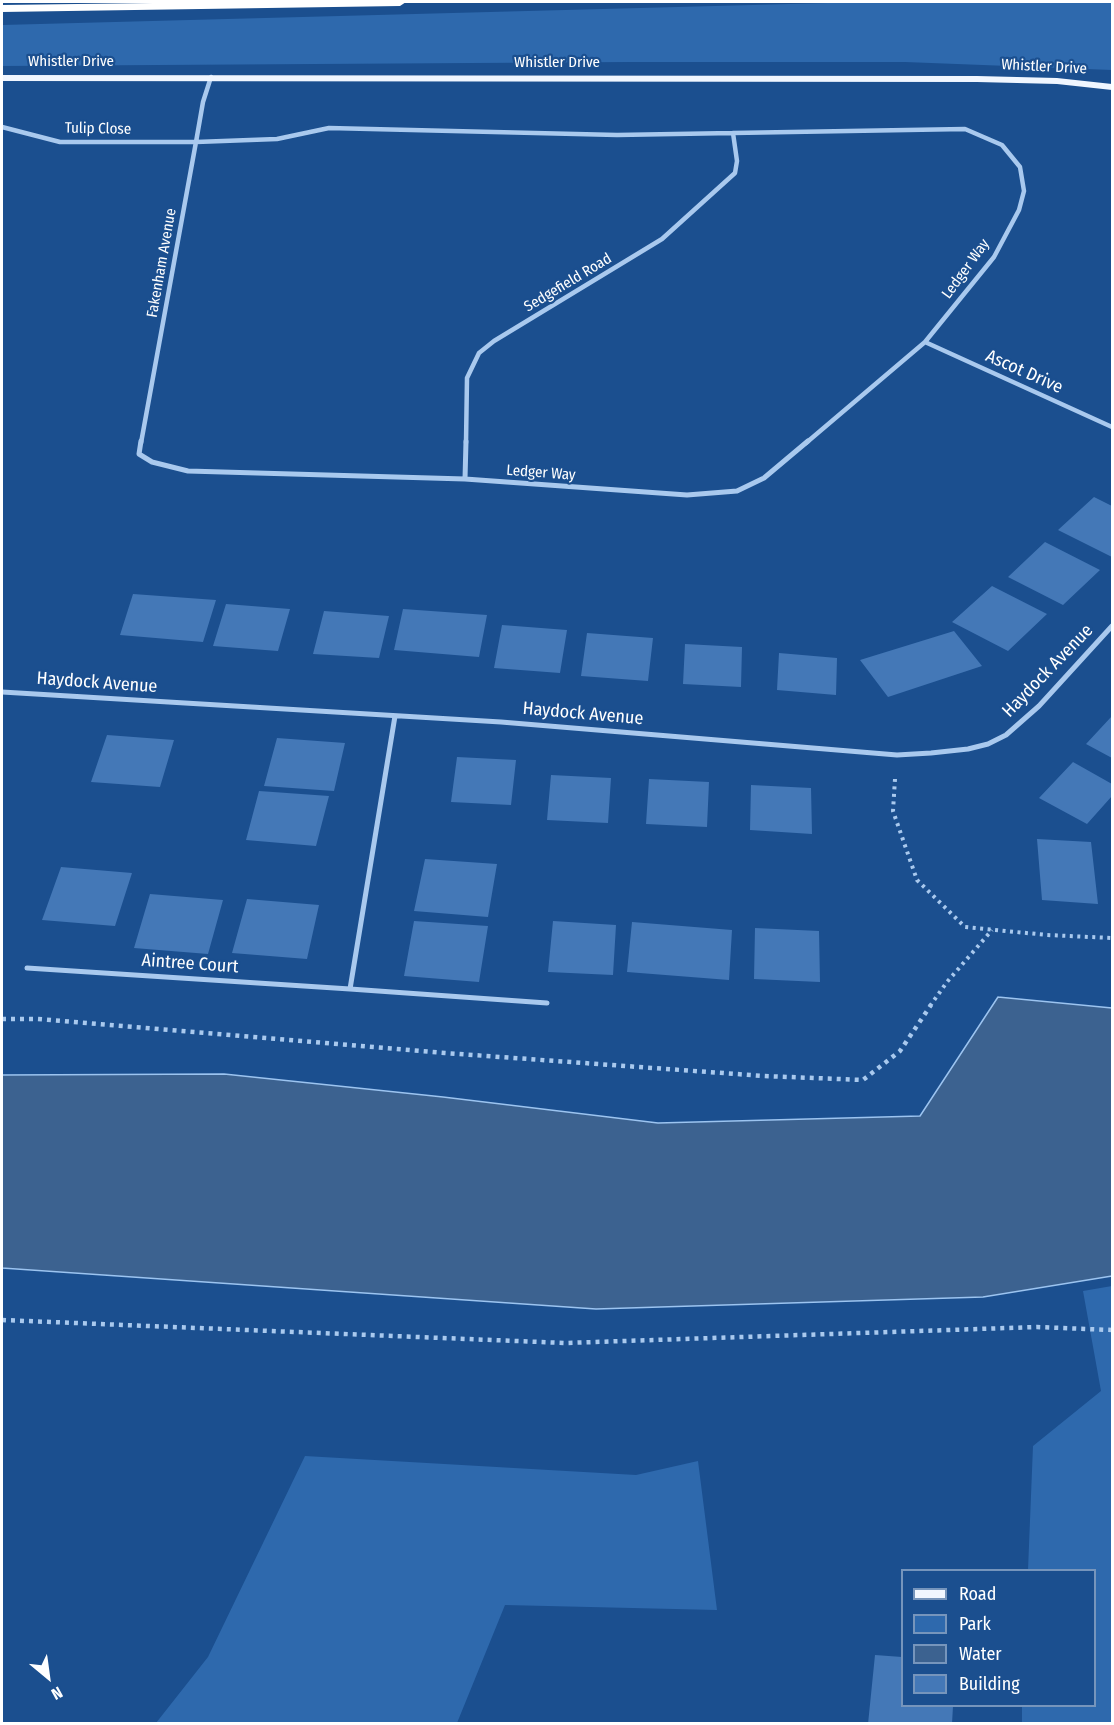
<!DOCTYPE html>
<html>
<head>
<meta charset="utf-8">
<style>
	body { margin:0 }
	#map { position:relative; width:1114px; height:1725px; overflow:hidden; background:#1b4f8f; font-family:"Fira Sans Condensed",sans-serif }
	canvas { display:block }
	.frame { position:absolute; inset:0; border:3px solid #fff; pointer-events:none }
	.legend { position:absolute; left:901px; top:1569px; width:195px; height:138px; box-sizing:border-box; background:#1b4f8f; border:2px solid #7695bc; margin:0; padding:8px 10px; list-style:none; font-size:18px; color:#fff }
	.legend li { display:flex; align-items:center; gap:12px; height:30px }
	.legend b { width:30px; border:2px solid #7695bc }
	.north { position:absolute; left:18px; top:1647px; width:60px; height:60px; -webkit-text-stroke:4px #1b4f8f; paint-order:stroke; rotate:151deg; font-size:16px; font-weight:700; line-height:24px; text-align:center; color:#fff }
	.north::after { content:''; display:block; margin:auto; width:21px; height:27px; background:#fff; clip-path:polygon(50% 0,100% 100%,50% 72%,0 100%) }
</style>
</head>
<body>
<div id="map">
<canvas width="1114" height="1725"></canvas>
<div class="frame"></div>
<ul class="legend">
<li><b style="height:8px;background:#f0f6ff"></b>Road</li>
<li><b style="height:16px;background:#2e69ad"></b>Park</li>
<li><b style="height:16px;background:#3c6290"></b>Water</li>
<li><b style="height:16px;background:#4478b7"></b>Building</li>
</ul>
<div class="north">N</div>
</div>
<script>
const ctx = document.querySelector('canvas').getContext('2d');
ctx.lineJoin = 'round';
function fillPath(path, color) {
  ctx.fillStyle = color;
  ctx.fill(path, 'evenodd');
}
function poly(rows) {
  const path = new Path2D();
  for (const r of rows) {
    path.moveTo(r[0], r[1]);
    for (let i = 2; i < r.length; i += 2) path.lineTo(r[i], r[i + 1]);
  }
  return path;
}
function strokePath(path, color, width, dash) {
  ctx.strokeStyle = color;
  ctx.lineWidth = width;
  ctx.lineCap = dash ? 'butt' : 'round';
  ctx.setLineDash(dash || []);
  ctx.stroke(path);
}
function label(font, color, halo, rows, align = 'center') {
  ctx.font = font + ' "Fira Sans Condensed",sans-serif';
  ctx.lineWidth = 4.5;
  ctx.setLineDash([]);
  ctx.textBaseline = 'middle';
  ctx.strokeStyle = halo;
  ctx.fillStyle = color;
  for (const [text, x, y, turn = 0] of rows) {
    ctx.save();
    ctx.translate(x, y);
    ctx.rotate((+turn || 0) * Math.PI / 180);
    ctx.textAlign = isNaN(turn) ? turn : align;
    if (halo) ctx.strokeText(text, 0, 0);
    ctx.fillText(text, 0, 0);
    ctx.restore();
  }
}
const green = poly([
	[865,2,1112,2,1112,70,905,62,630,62,2,66,2,25],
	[1112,1286,1112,1723,1022,1723,1022,1706,1094,1706,1094,1570,1028,1570,1033,1446,1101,1391,1083,1291],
	[305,1456,636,1475,698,1461,717,1610,505,1605,457,1723,156,1723,208,1657]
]);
const water = poly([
	[998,997,1112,1008,1112,1276,983,1297,596,1309,2,1268,2,1075,224,1074,443,1097,658,1123,920,1116,998,997]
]);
const building = poly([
	[1094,497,1112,506,1112,557,1058,530],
	[1045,542,1100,570,1063,605,1008,577],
	[992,586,1047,614,1008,651,952,622],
	[133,594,216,600,203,642,120,635],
	[226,604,290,609,278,651,213,646],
	[403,609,487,615,479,657,394,650],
	[324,611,389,616,379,658,313,654],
	[502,625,567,630,560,673,494,668],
	[954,631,982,666,888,697,860,660],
	[587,633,653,638,648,681,581,676],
	[685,644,742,647,741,687,683,684],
	[779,653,837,658,836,695,777,690],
	[1112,716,1112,758,1086,744],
	[107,735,174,740,160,787,91,782],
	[277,738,345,743,334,791,264,786],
	[457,757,516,760,511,805,451,802],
	[1073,762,1112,784,1112,796,1087,824,1039,798],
	[551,775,611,778,608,823,547,820],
	[649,779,709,782,707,827,646,824],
	[751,785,811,788,812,834,750,830],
	[259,791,329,796,316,846,246,840],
	[1037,839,1091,842,1098,904,1042,900],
	[425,859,497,864,488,917,414,911],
	[61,867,132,873,115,926,42,920],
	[150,894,223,900,208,954,134,948],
	[247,899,319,905,307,959,232,953],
	[414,921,488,926,479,982,404,976],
	[553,921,616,925,613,975,548,972],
	[632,922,732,930,729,980,627,972],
	[755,928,819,931,820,982,754,979],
	[875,1655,902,1657,902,1706,953,1706,952,1724,868,1724]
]);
const pathFar1 = poly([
	[895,779,893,811,917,880,965,927,1047,935,1112,938],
	[930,1006,947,982,992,930]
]);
const path = poly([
	[2,1019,38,1019,445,1053,764,1076,863,1080,900,1051,931,1005],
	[2,1320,565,1343,1037,1327,1112,1330]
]);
const streetFar1 = poly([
	[2,127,60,142,196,142],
	[196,142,203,102,211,77],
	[196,142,277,139,329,128,617,135,965,129,1002,145,1020,167,1024,191,1019,210,994,257,925,342,806,443],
	[925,342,1112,427],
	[141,443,196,142],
	[466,443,467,378,479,353,494,341,662,239,735,173,737,161,733,133]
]);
const street = poly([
	[141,441,139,454,152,462,188,471,465,479,687,495,737,491,764,478,808,441],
	[465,479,466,441],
	[2,692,501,722,897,755,931,753,968,749,988,744,1006,735,1039,706,1112,626],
	[27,968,350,989,395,716],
	[350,989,547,1003]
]);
const primary = poly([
	[2,75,977,76,1057,78,1112,84,1112,90,1057,84,977,82,2,81,2,75]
]);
const highway = poly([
	[228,2,406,2,400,6,2,12,2,5,228,2]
]);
const farStreetnames = [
	["Whistler Drive",71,62],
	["Whistler Drive",557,63],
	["Whistler Drive",1044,67,3],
	["Tulip Close",98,129,1],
	["Fakenham Avenue",162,263,-80],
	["Ledger Way",966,269,-54],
	["Sedgefield Road",568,283,-31],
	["Ledger Way",541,473,4]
];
const streetNames = [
	["Ascot Drive",1024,372,24],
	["Haydock Avenue",1048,671,-46],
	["Haydock Avenue",97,683,4],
	["Haydock Avenue",583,714,5],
	["Aintree Court",190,964,4]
];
fillPath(green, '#2e69ad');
fillPath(water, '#3c6290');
strokePath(water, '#9cc4f0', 1.5);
fillPath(building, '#4478b7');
strokePath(pathFar1, '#a9c9ee', 4, [3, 4.5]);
strokePath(path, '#a9c9ee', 4.5, [4, 5]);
strokePath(streetFar1, '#a9c9ee', 4.5);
strokePath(street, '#a9c9ee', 5);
fillPath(primary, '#f0f6ff');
fillPath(highway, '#fff');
label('15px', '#fff', '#1b4f8f', farStreetnames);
label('18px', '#fff', '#1b4f8f', streetNames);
</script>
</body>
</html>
